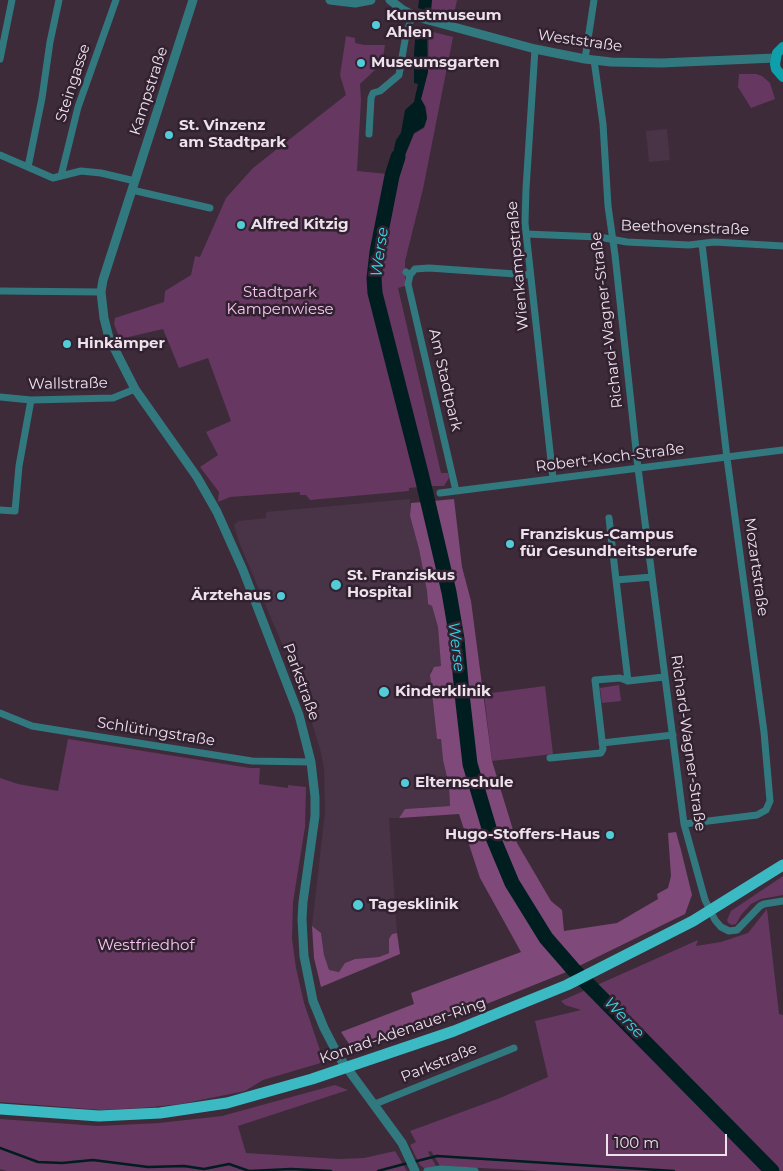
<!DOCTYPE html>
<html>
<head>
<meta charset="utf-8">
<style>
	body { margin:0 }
	#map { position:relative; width:783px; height:1171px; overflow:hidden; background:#3d2b3a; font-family:Montserrat,sans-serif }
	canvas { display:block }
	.scale { position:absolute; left:606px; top:1134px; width:121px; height:22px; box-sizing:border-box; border:2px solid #ede1eb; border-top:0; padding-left:6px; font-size:15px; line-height:18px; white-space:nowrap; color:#ede1eb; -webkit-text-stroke:4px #322130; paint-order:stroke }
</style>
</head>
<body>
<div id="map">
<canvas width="783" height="1171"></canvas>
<div class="scale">100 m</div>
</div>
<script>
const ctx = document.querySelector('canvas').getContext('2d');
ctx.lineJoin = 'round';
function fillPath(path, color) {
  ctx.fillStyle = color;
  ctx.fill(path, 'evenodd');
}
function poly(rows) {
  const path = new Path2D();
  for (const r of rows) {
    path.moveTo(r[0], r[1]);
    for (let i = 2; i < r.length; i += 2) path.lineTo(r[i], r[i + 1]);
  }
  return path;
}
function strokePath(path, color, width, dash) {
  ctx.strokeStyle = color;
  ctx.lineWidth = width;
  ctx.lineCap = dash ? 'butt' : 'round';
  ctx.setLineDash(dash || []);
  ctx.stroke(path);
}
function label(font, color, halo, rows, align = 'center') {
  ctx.font = font + ' Montserrat,sans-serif';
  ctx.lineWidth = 5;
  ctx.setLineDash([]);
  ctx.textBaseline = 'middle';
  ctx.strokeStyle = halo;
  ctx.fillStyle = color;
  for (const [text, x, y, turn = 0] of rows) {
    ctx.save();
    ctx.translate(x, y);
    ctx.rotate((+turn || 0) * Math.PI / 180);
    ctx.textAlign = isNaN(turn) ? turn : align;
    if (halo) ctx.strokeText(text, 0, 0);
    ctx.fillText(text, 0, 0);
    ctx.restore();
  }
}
const built = poly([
	[667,129,670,160,649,162,646,131],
	[410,499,410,516,419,549,427,591,428,604,432,606,438,627,441,666,431,670,430,675,437,738,441,738,443,760,449,786,450,806,405,809,399,818,389,818,397,933,392,934,389,953,379,957,355,959,345,963,339,972,328,970,324,955,321,933,312,926,325,812,324,767,320,749,301,687,270,616,239,542,234,525,238,521,266,518,266,512]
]);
const green = poly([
	[432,0,457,0,453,19,431,13],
	[429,31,453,37,423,189,405,261,405,286,398,288,441,473,448,473,449,478,444,486,428,486,380,293,378,279,381,252,397,175,414,134,424,128,427,119,426,107,421,99,428,72],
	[346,36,355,38,355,43,365,45,385,45,383,58,377,68,360,84,361,100,357,171,388,174,373,250,370,278,371,294,419,487,409,488,409,491,310,500,306,495,300,495,300,492,230,497,218,502,219,492,200,467,218,455,206,432,231,421,208,358,179,368,163,329,120,339,114,324,115,318,164,302,165,291,191,275,195,256,200,257,226,198,253,168,346,95,340,75],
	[739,74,756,74,762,76,770,83,775,99,751,108,738,87],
	[619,685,621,701,602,703,600,688],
	[545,686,553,754,492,761,484,694],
	[68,739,250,768,260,768,259,784,288,788,288,785,306,787,305,827,293,902,292,939,296,968,304,1003,324,1062,263,1080,245,1091,181,1104,142,1108,101,1110,0,1102,0,778,18,784,58,791],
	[783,876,783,895,761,899,751,904,741,915,736,924,732,925,728,923,727,920,731,911],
	[767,909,779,1014,783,1015,783,1171,777,1171,766,1165,769,1171,540,1171,440,1166,431,1151,428,1152,436,1166,424,1168,420,1165,410,1145,416,1142,410,1131,500,1098,548,1077,535,1021,581,1010,565,1005,561,1001,698,940,696,946,721,942,748,933],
	[335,1085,348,1090,238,1126,246,1153,339,1159,364,1158,395,1151,407,1171,7,1171,0,1169,0,1119,98,1126,159,1123,222,1116]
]);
const forest = poly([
	[454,499,462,567,471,601,492,761,517,843,551,901,562,910,564,931,617,923,658,899,657,894,668,888,671,876,668,833,676,832,681,850,692,895,685,914,577,967,549,936,535,916,515,880,492,826,474,763,460,638,452,591,433,501],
	[422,502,447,593,454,638,458,694,467,765,486,830,509,885,530,920,544,942,569,971,479,1007,359,1048,349,1044,341,1032,414,1004,411,993,521,952,480,878,459,814,399,818,405,809,450,806,449,786,443,760,441,739,437,739,430,675,434,667,441,666,438,627,432,606,428,604,427,591,419,549,410,516,411,503],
	[312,926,321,933,324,955,329,970,339,972,345,963,355,959,379,957,389,953,389,939,392,934,397,933,400,954,321,987,314,958]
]);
const water = poly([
	[419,0,432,0,427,42,428,72,421,99,425,107,427,118,424,127,414,133,405,155,392,176,394,149,396,140,401,133,405,110,414,102,418,84,414,83,414,54,416,28]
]);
const pier = poly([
	[418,8,432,12,430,31,415,27]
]);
const stream = poly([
	[0,1148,38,1162,62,1163,93,1160,148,1167,184,1166,204,1169,229,1164,249,1171,291,1169,331,1171],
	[413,1162,437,1156,674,1171],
	[378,1171,408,1163]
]);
const river = poly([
	[398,157,392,176,377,252,374,278,375,293,422,477,449,592,457,639,462,694,470,764,489,828,512,883,546,938,573,969,772,1171]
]);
const minor = poly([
	[535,49,526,189,525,223,553,479],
	[0,59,12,0],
	[585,59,594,0],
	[594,60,603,124,608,206,615,255,638,468,684,824,705,900,715,920,721,927,729,931,737,930,760,906,764,904,783,901],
	[369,134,371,98,373,93,380,91,399,75,405,40,412,15],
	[0,155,53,178,81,171,101,173,135,181],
	[28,167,42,98,50,42,59,0],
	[61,176,78,107,116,0],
	[132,190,210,208],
	[526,234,599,237,627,242,689,245,714,242,783,246],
	[406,272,410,275,408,284,456,491],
	[410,275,415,269,429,268,530,275],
	[0,291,101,292],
	[0,397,31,400,113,398,135,389],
	[440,493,783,450],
	[0,510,15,511,19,466,31,400],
	[609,518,616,580,652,577],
	[616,580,628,681,664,677],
	[0,713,32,726,69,732,252,761,311,762],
	[602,743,673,735],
	[550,758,601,753,603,749,595,680,620,678,628,681],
	[684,824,757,815,766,810,770,801,764,732,727,458,702,244],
	[375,1104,514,1048],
	[427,1171,440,1169,475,1171]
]);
const tertiary = poly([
	[193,0,103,280,101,292,104,318,109,338,135,389,197,477,217,512,243,570,299,715,311,762,315,797,315,816,303,902,302,919,304,956,313,1001,324,1028,339,1057,402,1143,415,1171],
	[330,0,355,3,371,0],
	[390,0,403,10,417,17,535,49,585,59,611,62,661,63,775,58]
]);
const secondary = poly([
	[783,47,777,53,775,64,776,69,783,77]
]);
const primary = poly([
	[0,1109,99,1116,160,1113,227,1103,312,1079,454,1031,567,985,693,921,783,865]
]);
const markers = [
	[376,25,5,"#52ccd6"],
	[361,63,5,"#52ccd6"],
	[169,135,5,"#52ccd6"],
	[241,225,5,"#52ccd6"],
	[67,344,5,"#52ccd6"],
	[510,544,5,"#52ccd6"],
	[336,585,6,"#52ccd6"],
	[281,596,5,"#52ccd6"],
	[384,692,6,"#52ccd6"],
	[405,783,5,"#52ccd6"],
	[610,835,5,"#52ccd6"],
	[358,905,6,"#52ccd6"]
];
const poiNames = [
	["Kunstmuseum",386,16],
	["Ahlen",386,33],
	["Museumsgarten",371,63],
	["St. Vinzenz",179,126],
	["am Stadtpark",179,143],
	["Alfred Kitzig",251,225],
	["Hinkämper",77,344],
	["Franziskus-Campus",520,535],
	["für Gesundheitsberufe",520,552],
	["St. Franziskus",347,576],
	["Hospital",347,593],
	["Ärztehaus",271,596,"right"],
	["Kinderklinik",395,692],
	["Elternschule",415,783],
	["Hugo-Stoffers-Haus",600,835,"right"],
	["Tagesklinik",369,905]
];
const streetNames = [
	["Weststraße",580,41,8],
	["Steingasse",73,83,-72],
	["Kampstraße",149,91,-72],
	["Beethovenstraße",685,228,2],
	["Wienkampstraße",518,266,-95],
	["Richard-Wagner-Straße",607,320,-97],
	["Am Stadtpark",445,380,77],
	["Wallstraße",68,384,-1],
	["Robert-Koch-Straße",610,458,-7],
	["Mozartstraße",756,567,82],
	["Parkstraße",301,682,70],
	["Schlütingstraße",156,732,9],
	["Richard-Wagner-Straße",688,743,82],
	["Konrad-Adenauer-Ring",403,1031,-19],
	["Parkstraße",439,1063,-22]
];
const parkNames = [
	["Stadtpark",280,293],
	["Kampenwiese",280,310],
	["Westfriedhof",146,946]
];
const waterNames = [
	["Werse",380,252,-82],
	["Werse",456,647,83],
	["Werse",624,1018,46]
];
fillPath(built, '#493346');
fillPath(green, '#663761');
fillPath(forest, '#7f4979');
fillPath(water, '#001d20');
fillPath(pier, '#3d2b3a');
strokePath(stream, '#001d20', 2.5);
strokePath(river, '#001d20', 15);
strokePath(minor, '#31797f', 7);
strokePath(tertiary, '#31797f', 9);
strokePath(secondary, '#0ea0aa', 10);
strokePath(primary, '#3cbac4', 11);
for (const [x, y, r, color] of markers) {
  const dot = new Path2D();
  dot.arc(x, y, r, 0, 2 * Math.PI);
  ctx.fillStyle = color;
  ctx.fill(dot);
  strokePath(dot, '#322130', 2);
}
label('bold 15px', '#ede1eb', '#322130', poiNames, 'left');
label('15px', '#ede1eb', '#322130', streetNames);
label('15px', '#f6c6ef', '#322130', parkNames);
label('italic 16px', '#31d7e4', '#322130', waterNames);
</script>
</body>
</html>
